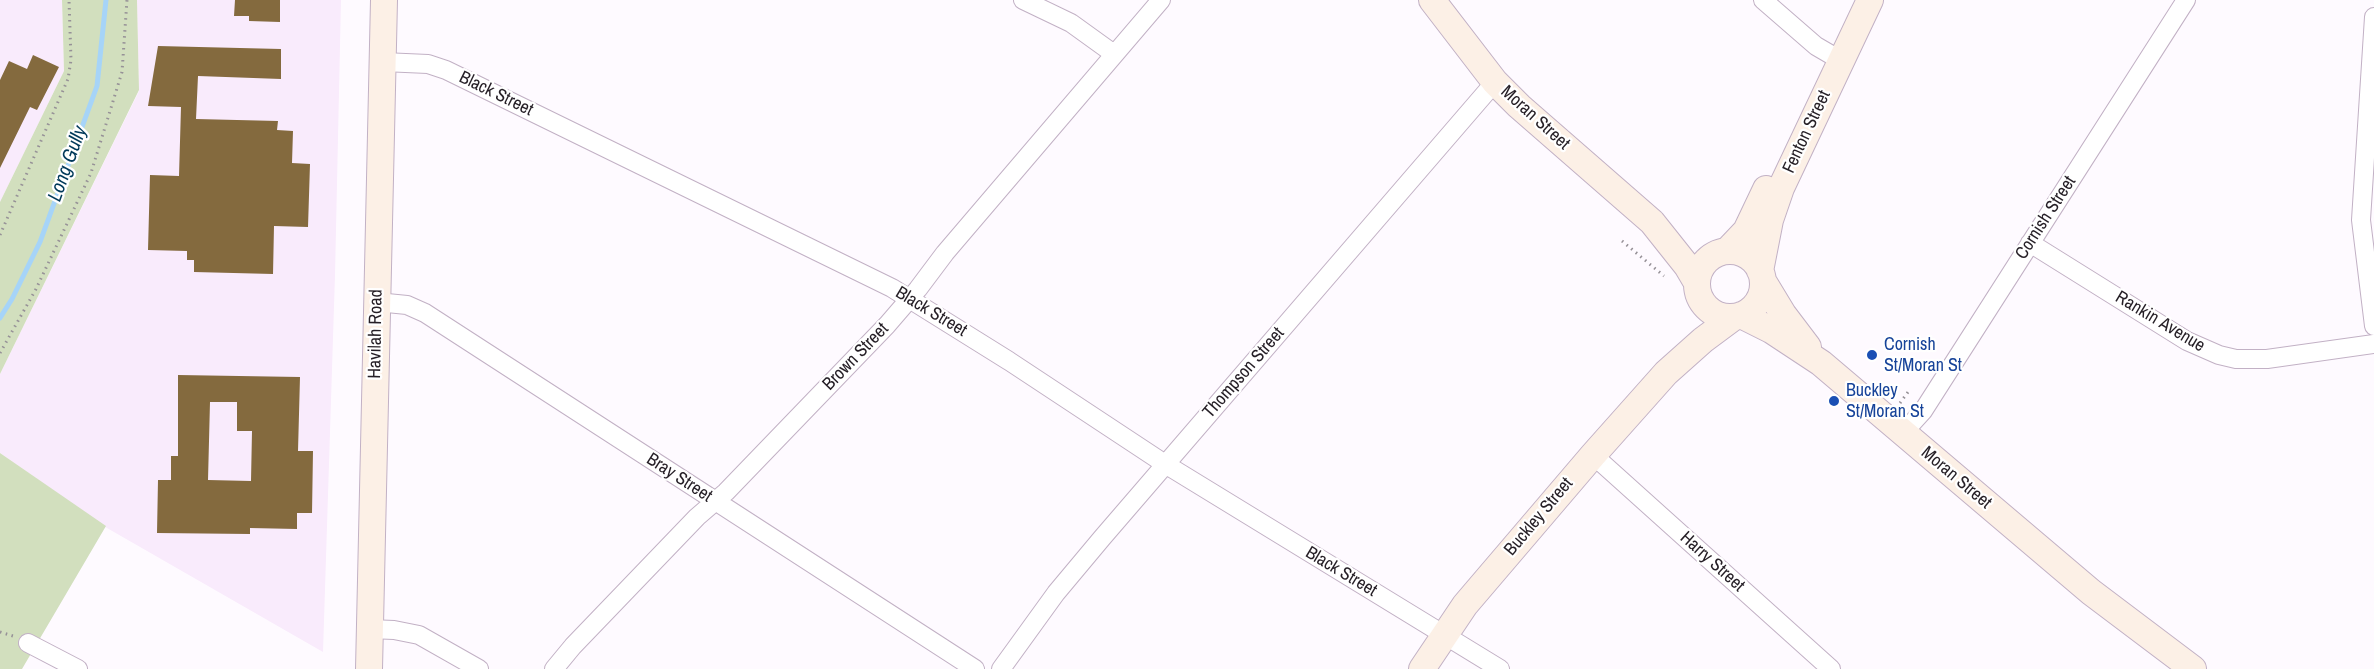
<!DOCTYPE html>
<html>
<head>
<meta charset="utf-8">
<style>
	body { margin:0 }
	canvas { display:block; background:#fefaff }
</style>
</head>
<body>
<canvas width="2374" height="669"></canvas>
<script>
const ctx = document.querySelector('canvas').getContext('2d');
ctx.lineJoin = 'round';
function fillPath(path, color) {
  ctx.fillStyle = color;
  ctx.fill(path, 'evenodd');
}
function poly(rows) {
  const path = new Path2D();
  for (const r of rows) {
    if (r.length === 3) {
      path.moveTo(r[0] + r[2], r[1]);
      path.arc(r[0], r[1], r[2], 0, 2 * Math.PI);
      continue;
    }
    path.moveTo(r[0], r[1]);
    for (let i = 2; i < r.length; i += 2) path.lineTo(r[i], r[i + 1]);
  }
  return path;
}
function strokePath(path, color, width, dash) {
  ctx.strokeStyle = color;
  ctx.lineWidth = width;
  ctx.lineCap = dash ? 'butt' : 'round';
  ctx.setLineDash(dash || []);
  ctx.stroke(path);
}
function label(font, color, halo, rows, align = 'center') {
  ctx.font = font + ' "Archivo Narrow",sans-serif';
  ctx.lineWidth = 4.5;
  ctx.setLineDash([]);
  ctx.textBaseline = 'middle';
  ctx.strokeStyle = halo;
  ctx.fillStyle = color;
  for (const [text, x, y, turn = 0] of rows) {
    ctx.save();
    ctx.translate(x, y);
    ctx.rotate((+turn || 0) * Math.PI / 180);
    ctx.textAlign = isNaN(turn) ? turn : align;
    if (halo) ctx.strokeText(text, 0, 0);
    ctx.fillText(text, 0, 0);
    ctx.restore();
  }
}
const built = poly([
	[0,0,62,0,64,71,0,202],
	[137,0,341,0,335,275,323,652,107,528,0,453,0,374,139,91]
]);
const green = poly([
	[62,0,137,0,139,90,0,374,0,202,64,71],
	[0,453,106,526,22,669,0,669]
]);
const stream = poly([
	[0,318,12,299,40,242,97,86,106,0]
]);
const building = poly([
	[235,0,280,0,280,22,249,21,249,16,234,16],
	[158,46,281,49,281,79,198,76,196,119,278,121,277,130,293,131,292,163,310,164,308,227,274,226,273,274,194,272,194,260,187,260,187,251,148,250,150,175,179,176,181,107,148,106],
	[33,55,59,67,37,110,30,107,0,168,0,80,9,61,27,69],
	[178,375,300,377,298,451,313,451,312,513,297,513,297,529,250,528,250,534,157,533,158,480,171,480,171,456,178,456],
	[210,402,237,402,237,431,252,431,251,481,208,480]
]);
const path = poly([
	[0,235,68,79,71,60,69,0],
	[1622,241,1664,276],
	[0,353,36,289,91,173,122,72,127,0],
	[1900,403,1908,392],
	[0,632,13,636]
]);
const street = poly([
	[1023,0,1071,23,1114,54],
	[1763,0,1816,46,1840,60],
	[2374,17,2361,220,2374,326],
	[383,62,428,64,446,70,892,288,1009,361,1165,464,1500,669],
	[2030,243,2187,341,2219,355,2236,359,2267,359,2374,344],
	[377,302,407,305,425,313,975,669],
	[1903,433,1923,411,2186,0],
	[1593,455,1831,669],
	[370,629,394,630,419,635,479,669],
	[28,643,78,669],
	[554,669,573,646,697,517,726,492,887,325,918,289,945,253,1161,0],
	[1001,669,1056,593,1102,538,1495,82]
]);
const secondary = poly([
	[1432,0,1495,82,1519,106,1652,222,1687,266,1697,283],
	[1727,251,1746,231,1766,189],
	[1730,284,33],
	[1760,271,1770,220,1781,188,1870,0],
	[1763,281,1783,314,1808,347],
	[1741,315,1771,330,1821,363,2091,592,2193,669],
	[369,669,384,0],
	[1422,669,1465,605,1593,455,1666,373,1703,340,1734,317]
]);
const markers = [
	[1872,355,6,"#1a4fb4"],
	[1834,401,6,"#1a4fb4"]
];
const streetNames = [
	["Black Street",496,94,26],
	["Moran Street",1535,118,42],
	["Fenton Street",1807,132,-65],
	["Cornish Street",2046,218,-57],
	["Black Street",931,312,31],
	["Rankin Avenue",2160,322,31],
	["Havilah Road",376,334,-89],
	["Brown Street",856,357,-46],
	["Thompson Street",1244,373,-49],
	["Bray Street",679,478,33],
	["Moran Street",1956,478,40],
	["Buckley Street",1539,517,-50],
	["Harry Street",1712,562,42],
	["Black Street",1341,572,31]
];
const transitNames = [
	["Cornish",1884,345],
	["St/Moran St",1884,366],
	["Buckley",1846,391],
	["St/Moran St",1846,412]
];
const waterNames = [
	["Long Gully",68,164,-70]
];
fillPath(built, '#f9ebfc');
fillPath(green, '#d2dfbe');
strokePath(stream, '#a6d4f8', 5);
fillPath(building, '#846a3e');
strokePath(street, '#c2b1c5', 20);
strokePath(secondary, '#c2b1c5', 28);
strokePath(path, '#969197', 3, [1.5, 4.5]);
strokePath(street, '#fff', 18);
strokePath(secondary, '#fcf0e6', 26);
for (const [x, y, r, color] of markers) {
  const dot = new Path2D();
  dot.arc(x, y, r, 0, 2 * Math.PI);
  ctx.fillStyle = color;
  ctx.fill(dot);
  strokePath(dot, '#fff', 2);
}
label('18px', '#251f26', '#fff', streetNames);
label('18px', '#164399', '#fff', transitNames, 'left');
label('italic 20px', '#00395a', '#fff', waterNames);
</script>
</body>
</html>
